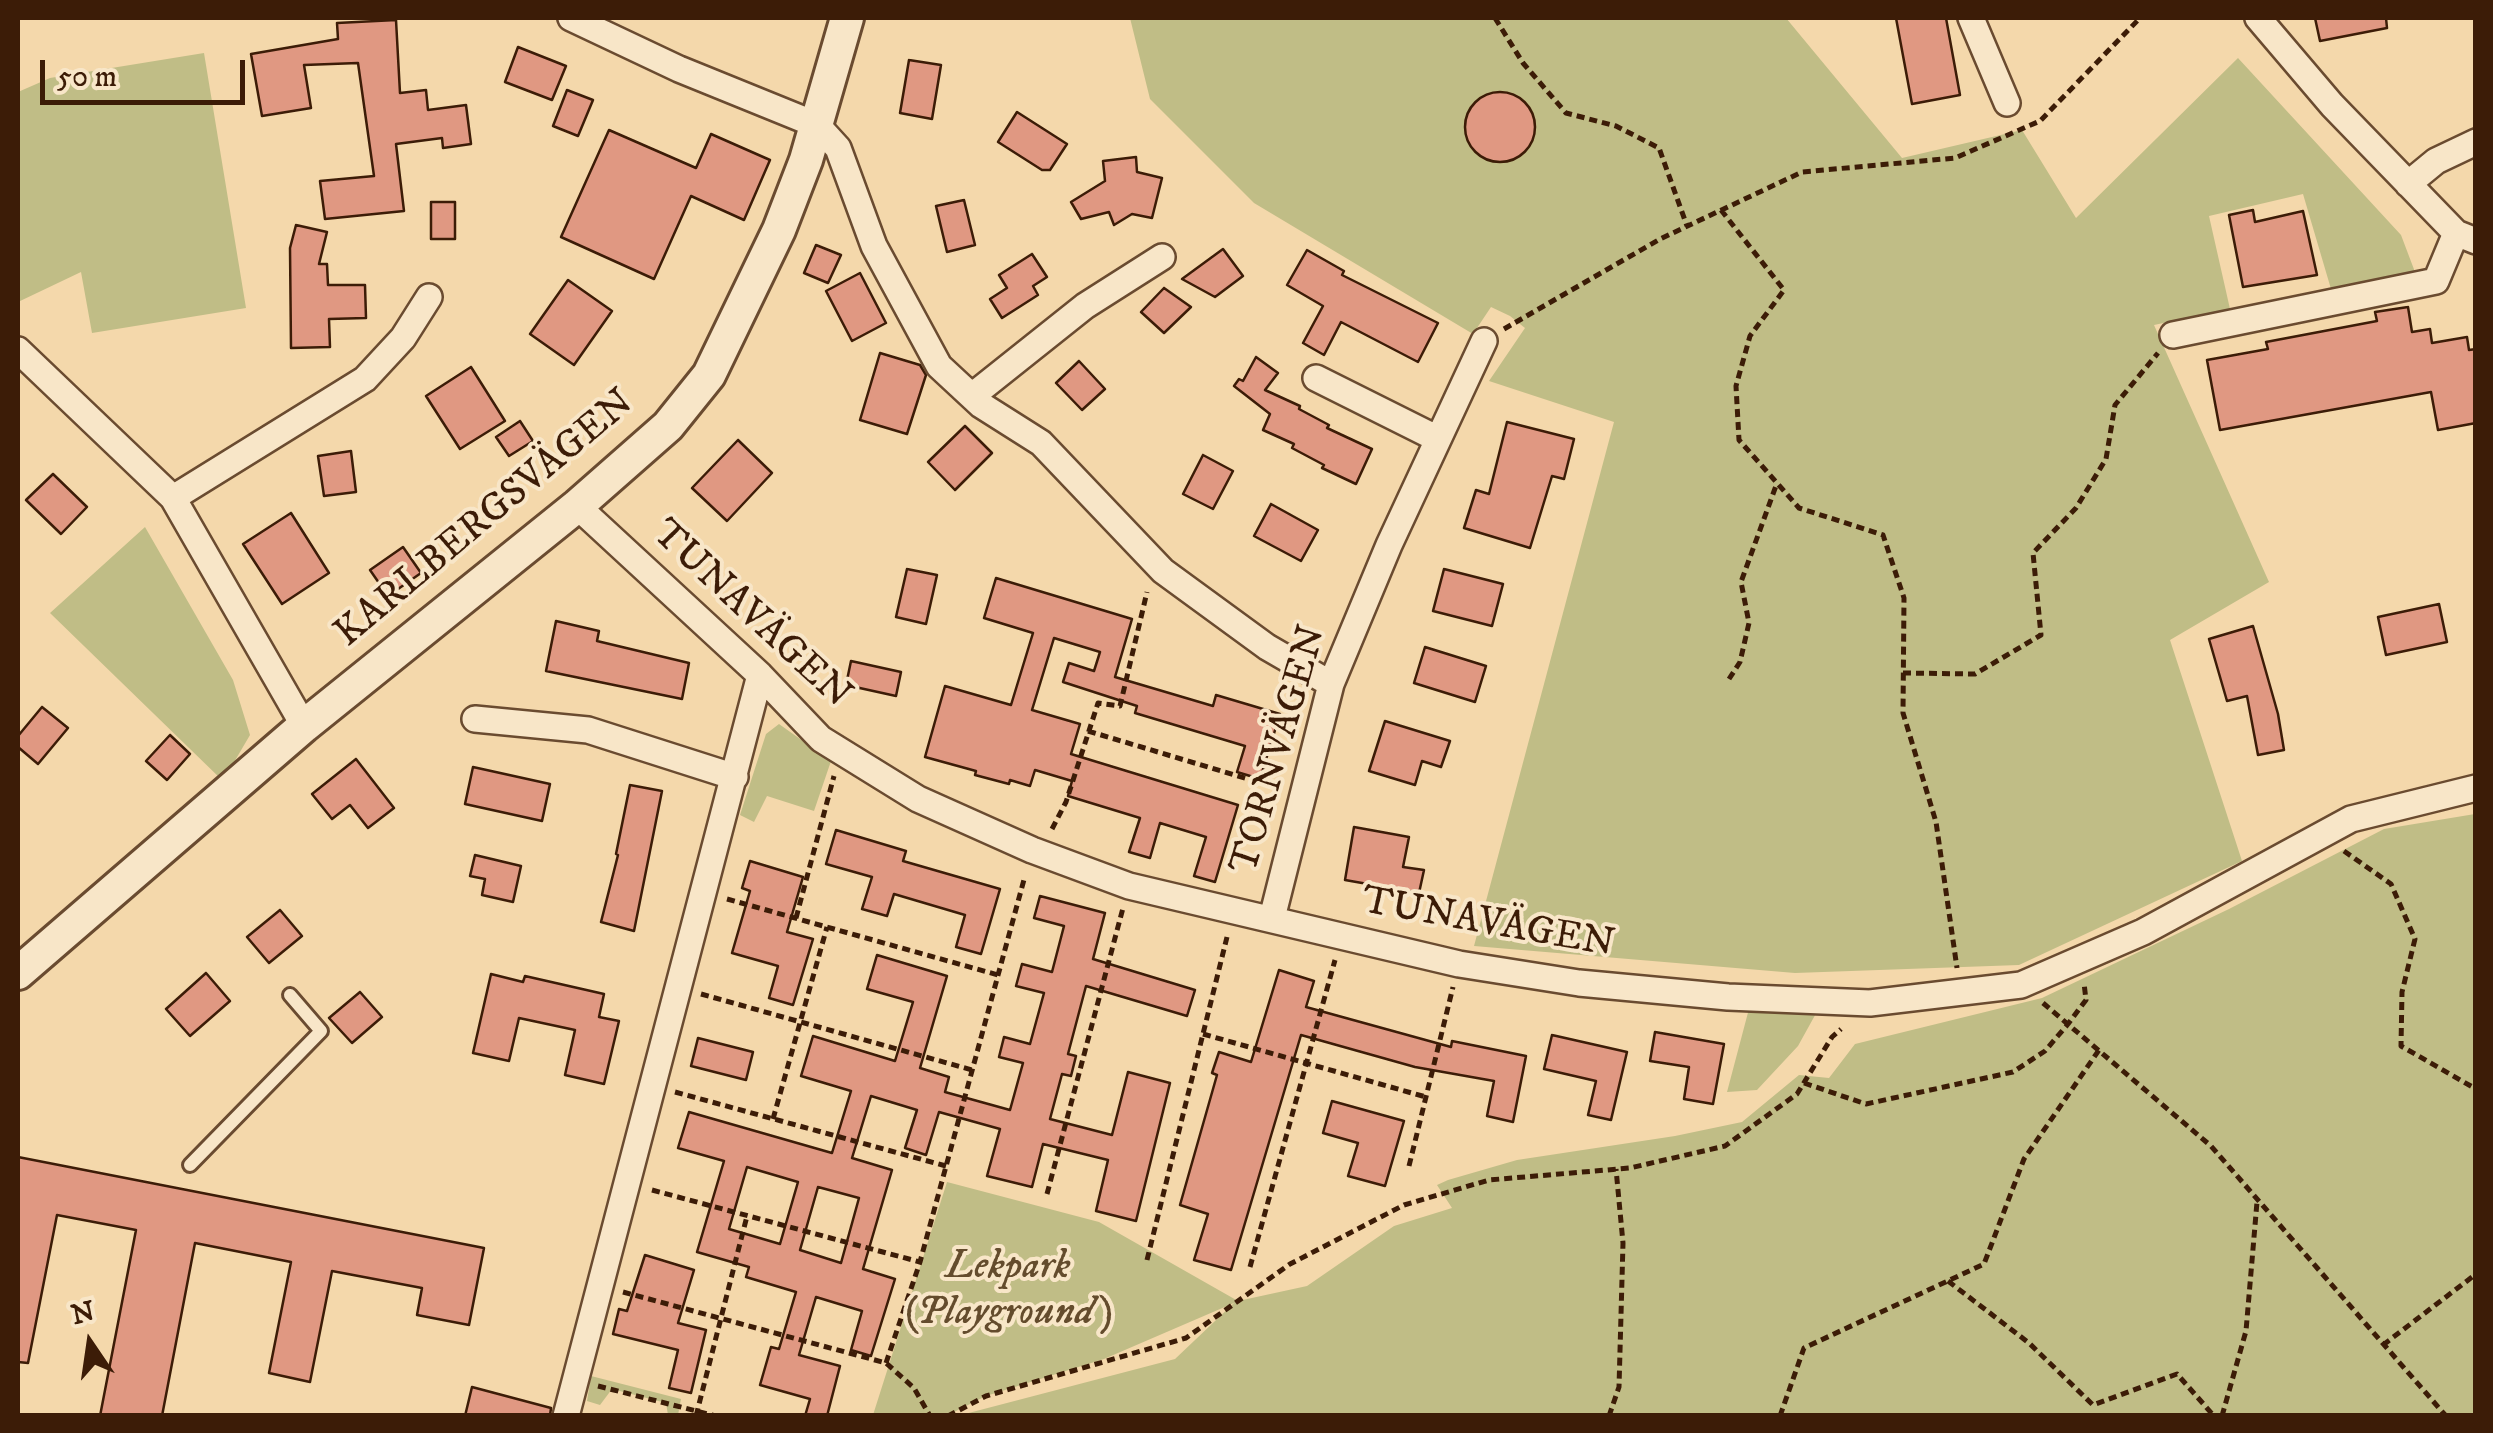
<!DOCTYPE html>
<html>
<head>
<meta charset="utf-8">
<style>
	body { margin:0 }
	#map { position:relative; width:2493px; height:1433px; overflow:hidden; background:#f4d8ab; font-family:"IM FELL DW Pica",serif }
	canvas { display:block }
	.frame { position:absolute; inset:0; border:20px solid #3c1c07; pointer-events:none }
	.north { position:absolute; left:40px; top:1293px; width:100px; height:100px; -webkit-text-stroke:8px #f8e6c8; paint-order:stroke; rotate:347deg; font-size:28px; font-weight:700; line-height:40px; text-align:center; color:#3c1c07 }
	.north::after { content:''; display:block; margin:auto; width:35px; height:45px; background:#3c1c07; clip-path:polygon(50% 0,100% 100%,50% 72%,0 100%) }
	.scale { position:absolute; left:40px; top:60px; width:205px; height:45px; box-sizing:border-box; border:5px solid #3c1c07; border-top:0; padding-left:12px; font-size:30px; line-height:35px; white-space:nowrap; color:#3c1c07; -webkit-text-stroke:8px #f8e6c8; paint-order:stroke }
</style>
</head>
<body>
<div id="map">
<canvas width="2493" height="1433"></canvas>
<div class="frame"></div>
<div class="north">N</div>
<div class="scale">50 m</div>
</div>
<script>
const ctx = document.querySelector('canvas').getContext('2d');
ctx.lineJoin = 'round';
function fillPath(path, color) {
  ctx.fillStyle = color;
  ctx.fill(path, 'evenodd');
}
function poly(rows) {
  const path = new Path2D();
  for (const r of rows) {
    if (r.length === 3) {
      path.moveTo(r[0] + r[2], r[1]);
      path.arc(r[0], r[1], r[2], 0, 2 * Math.PI);
      continue;
    }
    path.moveTo(r[0], r[1]);
    for (let i = 2; i < r.length; i += 2) path.lineTo(r[i], r[i + 1]);
  }
  return path;
}
function strokePath(path, color, width, dash) {
  ctx.strokeStyle = color;
  ctx.lineWidth = width;
  ctx.lineCap = dash ? 'butt' : 'round';
  ctx.setLineDash(dash || []);
  ctx.stroke(path);
}
function label(font, color, halo, rows, align = 'center') {
  ctx.font = font + ' "IM FELL DW Pica",serif';
  ctx.lineWidth = 8;
  ctx.setLineDash([]);
  ctx.textBaseline = 'middle';
  ctx.strokeStyle = halo;
  ctx.fillStyle = color;
  for (const [text, x, y, turn = 0] of rows) {
    ctx.save();
    ctx.translate(x, y);
    ctx.rotate((+turn || 0) * Math.PI / 180);
    ctx.textAlign = isNaN(turn) ? turn : align;
    if (halo) ctx.strokeText(text, 0, 0);
    ctx.fillText(text, 0, 0);
    ctx.restore();
  }
}
const green = poly([
	[1130,18,1786,18,1902,158,2022,130,2076,218,2238,58,2401,235,2415,272,2331,289,2303,194,2209,216,2230,309,2154,325,2269,582,2170,640,2242,861,2019,965,1795,973,1474,946,1614,422,1489,381,1525,328,1510,316,1491,307,1473,334,1254,203,1150,99],
	[204,53,246,308,92,333,81,272,18,302,18,92,50,78],
	[145,527,233,680,250,735,223,781,50,613],
	[779,724,831,761,814,811,767,796,754,822,740,815,766,734],
	[2475,814,2475,1415,961,1415,1175,1359,1234,1303,1104,1359,986,1396,948,1415,873,1415,947,1182,1099,1222,1238,1301,1307,1286,1394,1226,1452,1208,1437,1185,1448,1180,1517,1160,1675,1136,1742,1122,1799,1075,1829,1078,1855,1044,2042,998,2229,909,2384,829],
	[1750,1005,1819,1008,1798,1046,1757,1090,1727,1092],
	[591,1376,681,1399,678,1415,668,1415,666,1403,612,1389,600,1405,587,1401]
]);
const building = poly([
	[1896,18,1946,18,1960,95,1912,104,1896,18],
	[2315,18,2386,18,2387,28,2320,41,2315,18],
	[396,20,400,93,426,90,428,110,466,105,471,144,443,148,442,138,396,144,404,211,325,219,320,181,374,176,358,63,304,65,311,108,262,116,251,54,338,39,337,23,396,20],
	[518,47,566,66,552,100,505,82,518,47],
	[909,60,941,65,932,119,900,113,909,60],
	[567,90,593,100,578,136,553,126,567,90],
	[1500,127,35],
	[1017,112,1067,144,1050,170,1042,170,998,142,1017,112],
	[609,130,696,168,711,134,770,160,744,220,691,196,654,279,561,237,609,130],
	[1136,157,1137,172,1162,178,1152,218,1132,214,1114,225,1109,212,1081,219,1071,202,1105,181,1103,161,1136,157],
	[964,200,975,245,947,252,936,206,964,200],
	[431,202,455,202,455,239,431,239,431,202],
	[2253,210,2255,222,2303,211,2317,275,2243,287,2229,215,2253,210],
	[296,225,327,232,319,264,327,264,328,285,365,285,366,318,329,319,330,347,291,348,290,248,296,225],
	[816,245,841,255,828,283,804,273,816,245],
	[1223,249,1243,276,1215,297,1182,279,1223,249],
	[1307,250,1344,271,1342,275,1438,323,1418,362,1341,322,1324,355,1303,343,1323,306,1287,285,1307,250],
	[1032,254,1047,277,1033,286,1038,295,1002,318,990,299,1007,288,999,275,1032,254],
	[860,273,886,323,852,341,826,291,860,273],
	[568,280,612,311,574,365,530,334,568,280],
	[1164,288,1191,307,1164,333,1141,312,1164,288],
	[2408,307,2412,332,2430,329,2432,343,2467,337,2469,350,2476,349,2476,423,2438,430,2431,392,2220,430,2207,360,2268,349,2266,342,2377,321,2375,312,2408,307],
	[880,353,920,365,926,375,907,434,860,420,880,353],
	[1256,357,1278,373,1265,390,1300,406,1299,409,1329,425,1327,428,1372,449,1356,484,1322,468,1324,465,1292,448,1294,444,1263,430,1270,414,1234,386,1239,379,1243,381,1256,357],
	[1079,361,1105,389,1082,410,1056,383,1079,361],
	[471,367,505,421,460,449,426,396,471,367],
	[520,421,533,441,509,456,496,437,520,421],
	[1507,422,1574,439,1564,479,1552,476,1530,548,1464,528,1476,490,1489,494,1507,422],
	[965,426,992,453,955,490,928,462,965,426],
	[738,440,772,473,727,521,692,488,738,440],
	[351,451,356,492,324,496,318,456,351,451],
	[1203,455,1233,471,1213,509,1183,494,1203,455],
	[53,474,87,507,61,534,26,500,53,474],
	[1271,504,1318,530,1301,561,1254,536,1271,504],
	[291,513,329,573,282,604,243,544,291,513],
	[403,547,421,573,388,596,370,570,403,547],
	[907,569,937,575,926,624,896,617,907,569],
	[1444,569,1503,584,1492,626,1433,611,1444,569],
	[996,578,1132,619,1115,677,1213,706,1216,695,1280,714,1260,779,1237,772,1245,746,1135,713,1137,706,1063,682,1069,663,1094,671,1100,652,1054,638,1032,710,1080,724,1071,754,1238,805,1215,882,1194,876,1206,837,1160,823,1150,858,1129,852,1140,818,1068,796,1072,781,1035,770,1030,786,1010,780,1009,784,975,775,976,771,925,757,945,686,1011,705,1033,633,984,618,996,578],
	[2439,604,2447,642,2386,655,2378,617,2439,604],
	[556,621,599,631,597,641,689,663,682,699,546,671,556,621],
	[2253,626,2278,714,2284,750,2258,755,2247,696,2227,701,2209,639,2253,626],
	[1425,647,1486,666,1475,702,1414,683,1425,647],
	[851,661,901,672,896,696,846,685,851,661],
	[42,707,68,728,38,764,18,747,18,736,42,707],
	[1385,721,1450,741,1441,767,1422,761,1415,785,1369,771,1385,721],
	[170,735,190,754,167,780,146,761,170,735],
	[356,759,394,808,368,828,350,805,332,819,312,794,356,759],
	[473,767,550,784,542,821,465,804,473,767],
	[630,785,662,791,634,931,601,922,618,855,616,854,630,785],
	[1354,827,1409,837,1403,867,1424,870,1419,893,1345,880,1354,827],
	[836,830,906,851,903,861,1000,889,981,954,956,947,965,915,894,894,887,916,862,909,872,877,826,864,836,830],
	[475,855,521,866,513,902,482,895,485,879,470,876,475,855],
	[750,861,803,877,787,932,813,939,793,1005,769,998,778,966,732,953,750,891,742,888,750,861],
	[1040,896,1105,913,1093,959,1195,990,1187,1016,1086,986,1068,1054,1076,1056,1071,1076,1062,1074,1050,1119,1112,1135,1128,1072,1170,1083,1136,1221,1096,1211,1108,1160,1043,1144,1032,1187,987,1176,1000,1129,939,1112,926,1155,905,1148,917,1110,871,1096,852,1158,892,1170,863,1269,895,1279,871,1356,851,1350,862,1311,816,1297,799,1355,840,1366,827,1416,805,1416,810,1399,760,1385,771,1347,779,1349,796,1292,746,1277,749,1267,697,1252,724,1161,678,1148,689,1112,832,1153,851,1091,801,1076,813,1036,895,1061,913,1002,867,989,877,955,947,976,920,1068,949,1077,945,1092,1010,1110,1023,1063,999,1057,1004,1037,1030,1044,1044,993,1016,986,1022,964,1052,972,1064,926,1034,918,1040,896],
	[747,1167,798,1182,780,1244,729,1229,747,1167],
	[818,1187,859,1198,841,1263,800,1250,818,1187],
	[280,910,302,936,269,963,247,937,280,910],
	[1279,970,1314,981,1306,1007,1451,1047,1452,1041,1526,1056,1513,1122,1487,1116,1494,1081,1415,1067,1301,1035,1231,1270,1194,1260,1208,1214,1180,1205,1217,1075,1212,1073,1219,1052,1251,1062,1279,970],
	[206,973,230,1001,190,1036,166,1009,206,973],
	[491,974,523,982,525,976,604,994,599,1017,619,1021,604,1084,565,1075,575,1030,519,1018,509,1061,473,1053,491,974],
	[360,992,382,1017,352,1043,329,1018,360,992],
	[1655,1032,1724,1044,1713,1104,1684,1099,1689,1067,1650,1061,1655,1032],
	[1552,1035,1627,1052,1611,1120,1588,1115,1596,1081,1544,1069,1552,1035],
	[698,1038,753,1052,746,1080,691,1066,698,1038],
	[1332,1101,1404,1121,1385,1186,1348,1176,1358,1143,1323,1133,1332,1101],
	[18,1157,484,1248,469,1325,417,1315,422,1288,332,1271,310,1382,269,1373,291,1262,195,1243,162,1416,100,1416,136,1230,57,1215,28,1363,18,1362,18,1157],
	[645,1255,694,1270,678,1323,706,1330,691,1393,669,1388,678,1350,613,1334,619,1309,627,1311,645,1255],
	[472,1387,551,1408,550,1416,465,1416,472,1387]
]);
const path = poly([
	[1495,18,1523,63,1566,113,1616,126,1659,148,1687,226],
	[1721,210,1784,290,1750,336,1736,386,1739,440,1799,508,1883,535,1904,598,1903,713,1936,822,1957,968],
	[1504,329,1660,239,1802,172,1955,158,2040,121,2140,18],
	[1903,673,1975,674,2041,635,2033,553,2076,508,2106,459,2115,405,2158,353],
	[1729,679,1740,662,1749,623,1741,582,1777,483],
	[1088,731,1281,789],
	[1052,829,1066,802,1098,703,1120,706,1147,592],
	[2344,851,2391,884,2415,939,2402,992,2401,1046,2476,1089],
	[727,899,998,975],
	[796,918,834,776],
	[701,994,972,1070],
	[2043,1003,2211,1146,2446,1416],
	[1203,1034,1426,1097],
	[1804,1083,1866,1104,2013,1072,2045,1051,2068,1024,2086,1000,2084,983],
	[675,1092,946,1166],
	[773,1119,827,927],
	[1409,1166,1453,987],
	[652,1190,920,1262],
	[1047,1194,1123,908],
	[1147,1260,1227,937],
	[1250,1267,1335,960],
	[1948,1281,2029,1343,2093,1405,2177,1374,2214,1416],
	[623,1292,886,1363,914,1388,930,1416],
	[2383,1345,2476,1274],
	[886,1363,920,1262,1025,876],
	[598,1386,716,1416],
	[696,1416,747,1216],
	[948,1416,986,1396,1186,1338,1290,1264,1404,1205,1489,1180,1630,1168,1725,1146,1797,1094,1832,1037,1841,1029],
	[1609,1416,1619,1387,1623,1243,1616,1169],
	[1780,1416,1804,1348,1984,1264,2024,1159,2099,1050],
	[2222,1416,2246,1331,2257,1202]
]);
const service = poly([
	[190,1165,321,1031,290,995]
]);
const minor = poly([
	[571,18,679,69,817,125,838,148,874,246,939,366,981,405,1041,443,1163,571,1267,647,1331,684],
	[1971,18,2007,103],
	[2258,18,2332,105,2456,233,2476,241],
	[2408,184,2436,161,2476,142],
	[2173,335,2436,281,2456,233],
	[18,350,173,498,304,726],
	[1316,378,1438,439],
	[972,396,1085,306,1162,257],
	[173,498,365,379,403,338,429,297],
	[577,506,760,675,821,739,918,799,1032,850,1129,886,1459,964,1579,983,1728,997,1870,1003,2021,985,2143,932,2351,819,2476,788],
	[475,719,588,730,735,777],
	[1272,918,1331,684,1389,545,1484,341],
	[566,1416,760,675]
]);
const tertiary = poly([
	[18,973,304,726,577,506,668,426,709,375,779,230,806,160,847,18]
]);
const streetNames = [
	["KARLBERGSVÄGEN",486,520,-40],
	["TUNAVÄGEN",750,616,43],
	["TORNVÄGEN",1281,750,-74],
	["TUNAVÄGEN",1488,925,10]
];
const parkNames = [
	["Lekpark",1008,1269],
	["(Playground)",1008,1315]
];
fillPath(green, '#c0bd86');
fillPath(building, '#e09882');
strokePath(building, '#3c1c07', 2.5);
strokePath(service, '#6a4b30', 18);
strokePath(minor, '#6a4b30', 30);
strokePath(tertiary, '#6a4b30', 38);
strokePath(path, '#3c1c07', 5, [8, 5]);
strokePath(service, '#f8e6c8', 12);
strokePath(minor, '#f8e6c8', 25);
strokePath(tertiary, '#f8e6c8', 32);
label('40px', '#3c1c07', '#f8e6c8', streetNames);
label('italic 40px', '#644c2d', '#f8e6c8', parkNames);
</script>
</body>
</html>
